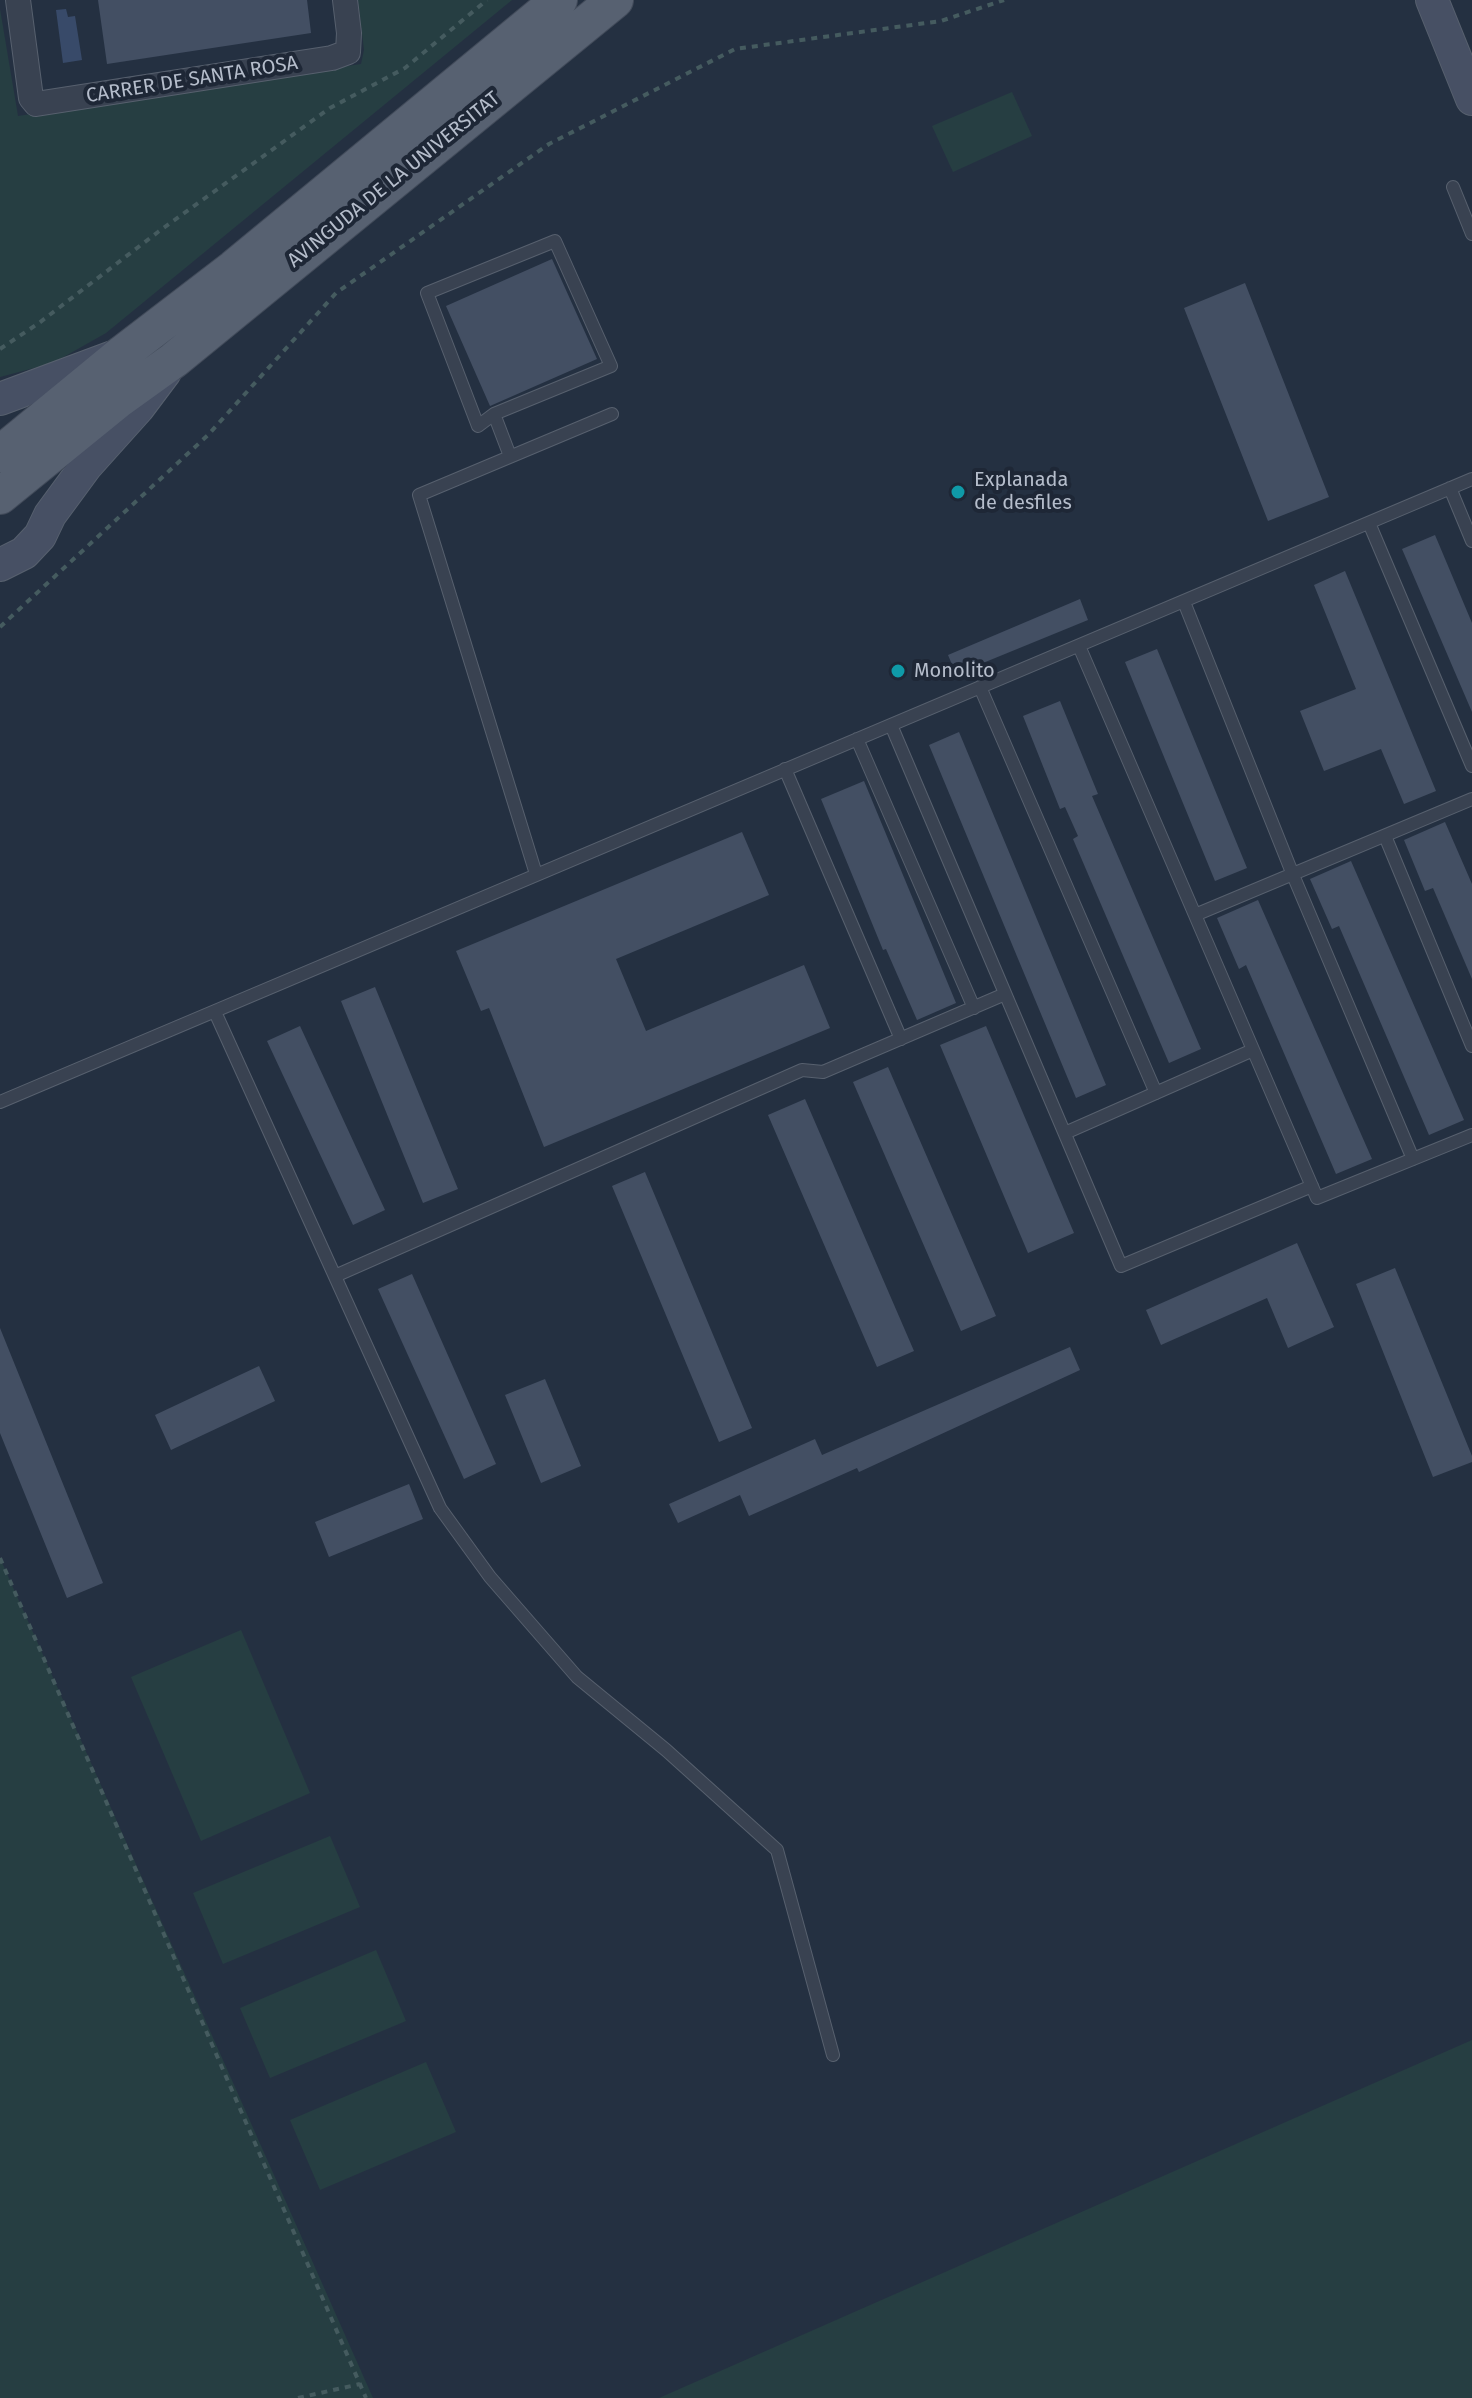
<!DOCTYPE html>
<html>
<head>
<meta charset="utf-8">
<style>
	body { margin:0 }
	canvas { display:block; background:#243041 }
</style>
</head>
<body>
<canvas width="1472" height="2398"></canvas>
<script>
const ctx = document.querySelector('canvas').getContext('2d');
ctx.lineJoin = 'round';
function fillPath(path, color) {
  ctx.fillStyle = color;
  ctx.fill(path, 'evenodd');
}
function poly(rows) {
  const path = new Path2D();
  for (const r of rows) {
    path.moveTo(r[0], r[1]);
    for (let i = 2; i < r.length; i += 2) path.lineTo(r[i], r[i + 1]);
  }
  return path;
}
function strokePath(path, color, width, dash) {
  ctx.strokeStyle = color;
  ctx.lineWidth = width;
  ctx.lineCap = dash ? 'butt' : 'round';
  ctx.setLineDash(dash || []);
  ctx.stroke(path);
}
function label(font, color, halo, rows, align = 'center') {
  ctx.font = font + ' "Fira Sans",sans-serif';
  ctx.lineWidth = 8;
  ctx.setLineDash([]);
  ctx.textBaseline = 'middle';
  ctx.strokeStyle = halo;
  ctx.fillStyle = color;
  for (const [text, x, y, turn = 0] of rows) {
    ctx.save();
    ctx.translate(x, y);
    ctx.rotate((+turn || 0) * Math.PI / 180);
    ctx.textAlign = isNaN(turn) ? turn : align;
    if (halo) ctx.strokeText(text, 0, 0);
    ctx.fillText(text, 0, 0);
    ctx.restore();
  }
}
const green = poly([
	[358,0,512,0,106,333,53,363,0,377,0,9,18,116,361,64,364,50],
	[1012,92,1032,136,953,172,932,126],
	[0,1558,373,2398,0,2398],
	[241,1630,310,1793,201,1841,131,1677],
	[330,1836,360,1907,223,1964,193,1893],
	[376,1950,406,2021,270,2078,240,2008],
	[1472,2040,1472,2398,659,2398],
	[426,2062,456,2132,320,2190,290,2120]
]);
const water = poly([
	[66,9,68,17,75,16,82,60,63,63,56,10]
]);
const building = poly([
	[98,0,307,0,311,33,107,64],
	[552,259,597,359,490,406,446,306],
	[1245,283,1329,497,1268,521,1184,308],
	[1435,535,1472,623,1472,712,1402,549],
	[1345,571,1436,791,1404,804,1381,749,1324,771,1300,711,1356,689,1314,585],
	[1080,599,1088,620,956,674,948,655],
	[1157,649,1247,868,1215,881,1125,662],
	[1060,701,1098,794,1092,796,1201,1049,1169,1063,1073,839,1078,836,1065,807,1060,809,1023,716],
	[959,732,1106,1085,1076,1098,929,745],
	[864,781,956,1003,917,1020,886,949,883,950,821,799],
	[1445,822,1472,884,1472,979,1433,888,1425,891,1404,840],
	[742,832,769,895,616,959,646,1031,804,965,830,1028,544,1147,489,1008,481,1011,456,951],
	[1351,861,1464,1120,1429,1135,1339,926,1332,929,1310,879],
	[1258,900,1372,1159,1336,1174,1246,965,1239,969,1217,918],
	[375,987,458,1189,423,1203,341,1001],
	[300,1026,385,1210,353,1225,267,1041],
	[986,1026,1074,1233,1028,1253,940,1045],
	[888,1067,996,1316,961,1331,853,1082],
	[805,1099,914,1351,877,1367,768,1115],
	[645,1172,752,1428,719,1442,612,1186],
	[1297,1243,1334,1327,1288,1348,1267,1298,1161,1345,1146,1310],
	[1395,1268,1472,1456,1472,1462,1433,1477,1356,1284],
	[412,1274,496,1464,464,1479,378,1289],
	[0,1328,103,1583,67,1598,0,1433],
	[1070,1347,1080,1370,859,1472,857,1468,749,1516,740,1495,678,1523,669,1504,815,1439,822,1455],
	[259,1366,275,1401,171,1450,155,1415],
	[545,1379,581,1466,541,1483,505,1395],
	[409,1484,423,1519,329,1557,315,1522]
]);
const path = poly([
	[0,349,39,323,158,232,330,108,405,68,487,0],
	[0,627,208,435,336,293,549,144,735,49,941,21,1004,0],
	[0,1558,366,2398],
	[298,2398,360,2384]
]);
const lane = poly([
	[1453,187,1472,234],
	[494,414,478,426,427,293,555,241,611,366,494,414,510,456],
	[1450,488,1472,541],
	[1369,523,1472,766],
	[1184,602,1293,875,1413,1159],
	[1079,646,1317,1198,1472,1135],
	[980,687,1156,1093],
	[891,725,1121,1266,1312,1186],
	[857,739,974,1008],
	[785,769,901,1039],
	[1385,836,1472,1046],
	[536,874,419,495,612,414],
	[1195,915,1472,799],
	[215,1012,440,1508,490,1577,577,1677,666,1750,777,1850,833,2055],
	[0,1102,1472,479],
	[1065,1133,1253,1050],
	[335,1276,802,1070,823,1072,1005,994]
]);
const street = poly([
	[18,0,31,98,36,104,332,58,348,52,349,33,345,0]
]);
const secondary = poly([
	[1432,0,1472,99],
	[0,399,113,357],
	[0,565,24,553,40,536,50,515,86,466,138,408,165,372]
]);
const primary = poly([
	[0,454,123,353,234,268,559,0],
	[0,496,117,401,174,360,615,0]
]);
const markers = [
	[958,492,8,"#0f9aa8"],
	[898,671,8,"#0f9aa8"]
];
const streetNames = [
	["CARRER DE SANTA ROSA",192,80,-9],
	["AVINGUDA DE LA UNIVERSITAT",394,180,-39]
];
const poiNames = [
	["Explanada",974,480],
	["de desfiles",974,503],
	["Monolito",914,671]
];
fillPath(green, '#263e42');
fillPath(water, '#384a69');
fillPath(building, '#434f63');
strokePath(lane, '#57606e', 14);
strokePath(street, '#57606e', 26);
strokePath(secondary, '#57606e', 34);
strokePath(primary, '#424b5a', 38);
strokePath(path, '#455b5f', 4, [6, 6]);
strokePath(lane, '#394251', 12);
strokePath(street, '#394251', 24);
strokePath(secondary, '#475064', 32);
strokePath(primary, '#576171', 36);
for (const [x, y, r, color] of markers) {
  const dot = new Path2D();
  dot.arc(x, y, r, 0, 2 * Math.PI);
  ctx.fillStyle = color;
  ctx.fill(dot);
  strokePath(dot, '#1e2736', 3);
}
label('20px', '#b5bdcb', '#1e2736', streetNames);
label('20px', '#b5bdcb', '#1e2736', poiNames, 'left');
</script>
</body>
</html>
